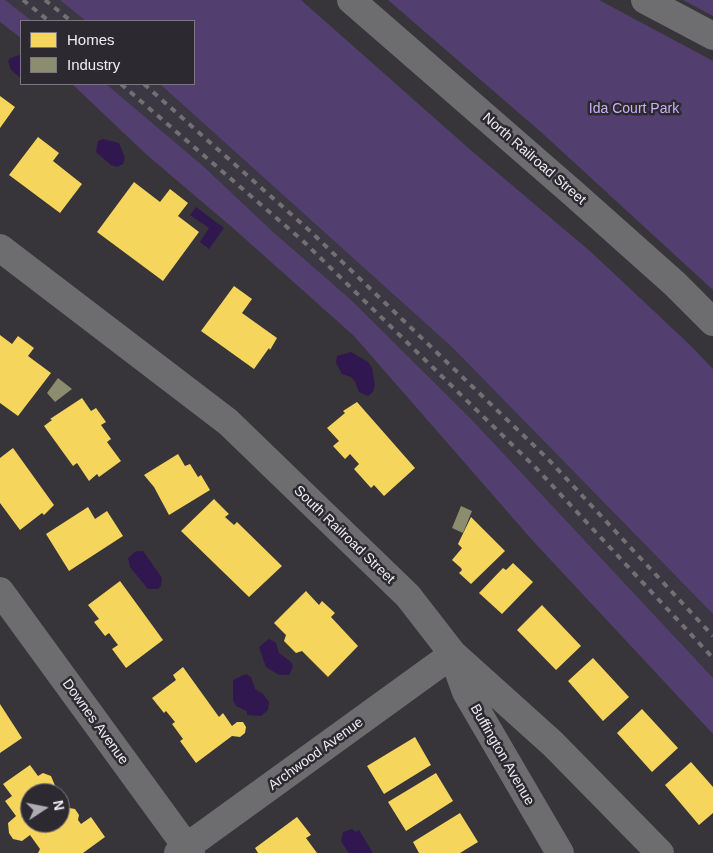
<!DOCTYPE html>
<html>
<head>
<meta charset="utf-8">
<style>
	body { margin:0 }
	#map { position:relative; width:713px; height:853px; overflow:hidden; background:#373539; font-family:Arial,sans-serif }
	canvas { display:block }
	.legend { position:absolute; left:20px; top:20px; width:175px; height:65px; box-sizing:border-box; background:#2c2a30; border:1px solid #7a787d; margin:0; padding:6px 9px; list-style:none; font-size:15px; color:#eeedf1 }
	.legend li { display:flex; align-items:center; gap:10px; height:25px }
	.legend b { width:25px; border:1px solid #7a787d }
	.north { position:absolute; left:20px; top:783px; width:50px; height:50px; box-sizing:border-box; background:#2c2a30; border:1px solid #7a787d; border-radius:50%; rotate:79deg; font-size:14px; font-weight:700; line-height:20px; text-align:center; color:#eeedf1 }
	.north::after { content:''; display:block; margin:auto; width:18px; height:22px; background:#aeadb1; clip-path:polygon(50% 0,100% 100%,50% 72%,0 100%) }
</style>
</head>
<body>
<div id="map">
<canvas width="713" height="853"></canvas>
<ul class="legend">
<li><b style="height:14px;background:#f6d55c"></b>Homes</li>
<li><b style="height:14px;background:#8c8c6e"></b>Industry</li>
</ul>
<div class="north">N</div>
</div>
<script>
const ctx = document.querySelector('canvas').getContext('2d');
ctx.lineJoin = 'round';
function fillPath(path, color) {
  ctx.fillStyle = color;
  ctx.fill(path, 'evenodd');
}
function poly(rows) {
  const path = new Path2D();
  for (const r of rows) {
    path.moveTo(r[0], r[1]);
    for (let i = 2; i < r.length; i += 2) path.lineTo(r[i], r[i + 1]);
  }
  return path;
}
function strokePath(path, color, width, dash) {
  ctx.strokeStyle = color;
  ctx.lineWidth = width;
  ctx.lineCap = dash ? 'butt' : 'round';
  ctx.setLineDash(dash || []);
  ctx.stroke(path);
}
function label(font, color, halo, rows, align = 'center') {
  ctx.font = font + ' Arial,sans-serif';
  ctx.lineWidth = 5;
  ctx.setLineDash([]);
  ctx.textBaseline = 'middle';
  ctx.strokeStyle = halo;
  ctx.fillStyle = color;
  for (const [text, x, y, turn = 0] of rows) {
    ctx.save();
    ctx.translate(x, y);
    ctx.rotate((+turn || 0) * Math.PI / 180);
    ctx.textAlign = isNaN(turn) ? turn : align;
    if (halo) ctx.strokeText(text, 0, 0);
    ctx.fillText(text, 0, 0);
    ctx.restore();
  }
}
const built = poly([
	[5,0,60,0,86,21,32,21],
	[106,84,160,84,453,348,713,614,713,678,472,420,350,299,273,232,203,166]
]);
const green = poly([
	[0,0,5,0,32,21,21,21,21,38,0,22],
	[60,0,301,0,474,153,591,252,690,345,713,369,713,614,453,348,160,84,194,84,194,21,86,21],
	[388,0,599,0,713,61,713,290,541,132],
	[683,0,713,0,713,16],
	[72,84,106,84,203,166,273,232,350,299,472,420,713,678,713,734,533,541,354,336,234,229,147,155]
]);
const water = poly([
	[20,55,21,56,21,78,11,70,8,61,10,58],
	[103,139,119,143,125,158,123,164,117,167,111,165,96,152,98,141],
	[196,207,224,228,209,249,200,242,209,228,190,215],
	[351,352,368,362,372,368,375,385,373,392,368,396,359,392,355,382,351,377,342,374,336,363,337,356],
	[136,551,143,551,162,578,161,586,158,589,148,589,130,567,128,558],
	[269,639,276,643,279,653,291,662,293,667,289,675,279,675,266,667,259,647],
	[246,674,251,677,255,689,263,694,269,702,268,710,261,716,247,715,247,711,236,706,233,700,233,680],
	[352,829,356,832,359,830,373,853,349,853,341,841,343,832]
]);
const homes = poly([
	[0,96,15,107,0,128],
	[38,137,59,153,53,161,82,184,60,213,9,175],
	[134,182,160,202,170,189,188,203,178,216,199,232,163,281,97,232],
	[234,286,252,299,242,313,277,338,270,350,269,348,254,369,201,331],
	[0,335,12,344,18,336,34,348,28,356,51,373,18,416,0,403],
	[82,398,91,411,96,408,106,422,101,425,111,439,107,442,121,461,99,477,97,474,89,481,77,463,73,466,44,426,52,420,50,419],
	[357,402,415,468,384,496,374,485,371,488,354,469,359,464,350,454,345,459,333,446,339,441,327,428,345,413,343,411],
	[13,448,54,505,44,515,42,513,20,530,0,503,0,458],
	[178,454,185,466,190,464,198,477,201,475,210,490,169,515,154,487,144,475],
	[214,499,229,514,225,517,234,525,237,522,282,566,249,597,181,531],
	[88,507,95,519,107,511,123,536,69,571,46,534],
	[471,517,505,551,471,584,459,573,462,570,461,568,452,560,462,548,458,544],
	[513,563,533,582,502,614,479,593,503,568,506,570],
	[120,581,163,640,126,668,112,649,118,645,109,633,105,636,94,622,99,619,88,605],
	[306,591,319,605,322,601,335,613,331,617,358,646,328,677,302,651,296,653,284,641,286,635,274,623],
	[542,605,581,646,556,670,517,630],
	[593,658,629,697,603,721,568,681],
	[183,667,219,717,223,713,232,726,237,722,243,722,246,727,245,733,240,737,232,736,196,763,180,741,183,739,172,724,175,722,166,711,164,713,152,698,176,680,173,675],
	[0,704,22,738,0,753],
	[642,709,678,748,652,772,617,733],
	[415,737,431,765,384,794,367,766],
	[691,762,713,787,713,813,699,825,665,785],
	[30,765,38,776,43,773,51,776,58,793,30,793,30,823,60,823,60,795,69,808,75,809,79,815,78,820,81,824,91,817,105,837,83,853,38,853,40,849,30,835,22,841,13,839,9,833,8,823,16,816,5,801,12,796,3,784],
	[436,773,453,801,406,831,388,802],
	[460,813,478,842,460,853,419,853,413,842],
	[297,817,311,835,306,838,317,853,258,853,255,848]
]);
const industry = poly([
	[58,378,72,389,55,402,47,393],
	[461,506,472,511,463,533,452,528]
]);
const minor = poly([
	[351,0,574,194,675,284,713,322],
	[0,248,228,422,408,596,453,654,553,744,660,853],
	[0,591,191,853],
	[453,656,466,692,560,853],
	[178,853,453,654]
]);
const major = poly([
	[645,0,713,36]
]);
const rail = poly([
	[23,0,49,21],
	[45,0,71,21],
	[121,84,303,241,536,468,713,658],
	[144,84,310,231,548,459,713,636]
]);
const parkNames = [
	["Ida Court Park",634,109]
];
const streetNames = [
	["North Railroad Street",534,159,41],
	["South Railroad Street",344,535,44],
	["Downes Avenue",95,722,54],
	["Archwood Avenue",316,754,-36],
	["Buffington Avenue",502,755,60]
];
fillPath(built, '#3c3843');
fillPath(green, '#523f6f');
fillPath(water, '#30174f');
fillPath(homes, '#f6d55c');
fillPath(industry, '#8c8c6e');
strokePath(minor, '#6d6c6f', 28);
strokePath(major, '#6e6d70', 28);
strokePath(rail, '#717072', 4, [6, 6]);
label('14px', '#cbb0fc', '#2c2a30', parkNames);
label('14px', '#eeedf1', '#2c2a30', streetNames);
</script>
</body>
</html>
